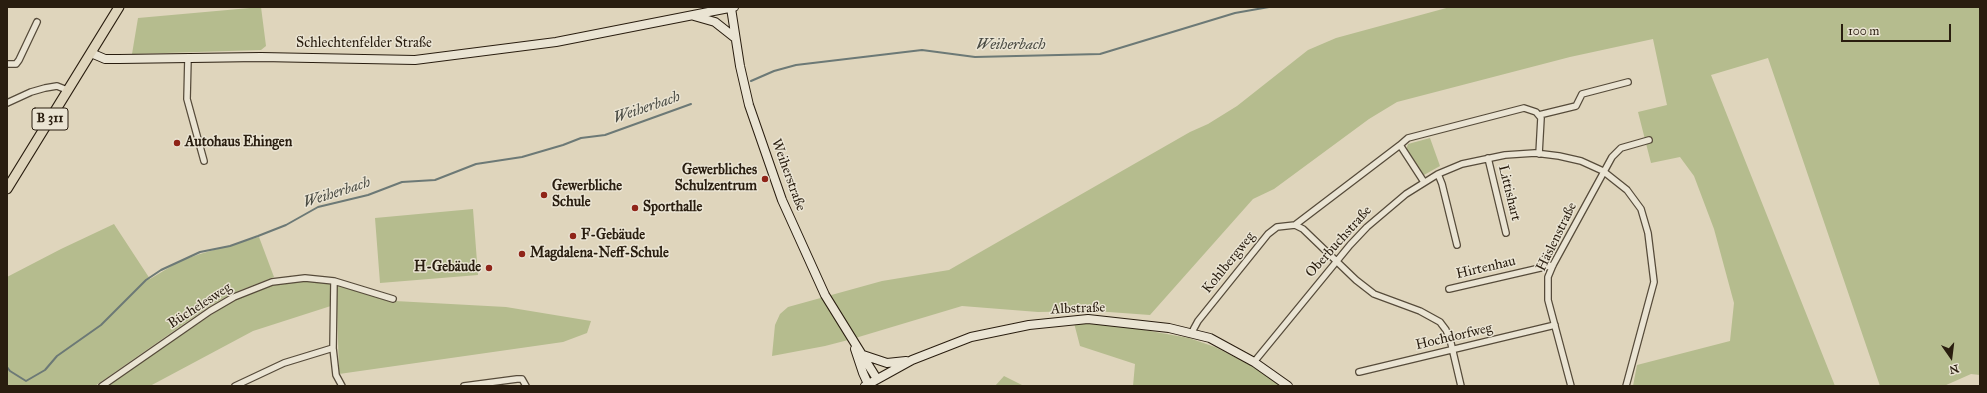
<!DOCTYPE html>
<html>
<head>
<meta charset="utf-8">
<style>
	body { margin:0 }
	#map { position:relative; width:1987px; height:393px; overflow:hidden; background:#dfd5bc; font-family:"IM FELL Great Primer",serif }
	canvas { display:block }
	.frame { position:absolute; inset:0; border:8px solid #291d0f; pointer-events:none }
	.north { position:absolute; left:1931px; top:337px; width:40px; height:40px; -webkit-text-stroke:3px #eae4d3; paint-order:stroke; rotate:166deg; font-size:11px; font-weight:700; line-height:16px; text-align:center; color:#291d0f }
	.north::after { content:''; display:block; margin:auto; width:14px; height:18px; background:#291d0f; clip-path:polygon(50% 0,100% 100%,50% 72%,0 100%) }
	.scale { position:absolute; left:1841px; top:24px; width:110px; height:18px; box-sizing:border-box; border:2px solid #291d0f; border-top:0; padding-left:5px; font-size:12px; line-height:14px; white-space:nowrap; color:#291d0f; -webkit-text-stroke:3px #eae4d3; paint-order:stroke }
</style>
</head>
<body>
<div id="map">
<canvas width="1987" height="393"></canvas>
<div class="frame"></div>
<div class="north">N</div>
<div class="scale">100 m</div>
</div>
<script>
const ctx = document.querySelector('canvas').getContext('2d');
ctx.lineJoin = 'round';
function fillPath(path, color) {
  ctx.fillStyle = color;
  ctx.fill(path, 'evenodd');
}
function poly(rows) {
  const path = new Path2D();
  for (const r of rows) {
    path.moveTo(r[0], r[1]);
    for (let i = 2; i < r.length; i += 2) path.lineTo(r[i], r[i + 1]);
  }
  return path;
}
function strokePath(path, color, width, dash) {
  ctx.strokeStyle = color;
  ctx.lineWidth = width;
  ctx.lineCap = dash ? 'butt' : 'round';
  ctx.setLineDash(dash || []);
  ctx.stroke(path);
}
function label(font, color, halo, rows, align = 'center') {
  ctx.font = font + ' "IM FELL Great Primer",serif';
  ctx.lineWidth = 3;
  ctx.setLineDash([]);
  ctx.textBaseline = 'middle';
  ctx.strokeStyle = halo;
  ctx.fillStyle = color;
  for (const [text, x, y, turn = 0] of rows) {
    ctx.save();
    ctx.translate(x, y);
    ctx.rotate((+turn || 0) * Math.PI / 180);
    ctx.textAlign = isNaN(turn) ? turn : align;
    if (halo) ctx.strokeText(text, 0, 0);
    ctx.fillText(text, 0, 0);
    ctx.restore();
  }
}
const green = poly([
	[261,7,266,46,261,50,132,54,138,18],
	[1450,7,1980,7,1980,375,1971,374,1944,386,1880,386,1768,58,1711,75,1835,386,1633,386,1637,365,1730,341,1734,303,1714,229,1694,176,1680,157,1651,163,1638,112,1667,105,1653,39,1570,57,1397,102,1369,119,1274,189,1253,199,1150,315,1095,311,1038,312,962,306,852,339,825,346,772,356,775,325,780,314,788,307,882,281,949,270,1190,132,1208,124,1237,106,1308,50,1336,38],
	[1430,138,1440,166,1424,175,1406,150,1408,144],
	[473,209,478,275,380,283,375,218],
	[114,224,150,279,180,261,200,254,259,237,274,277,233,293,208,307,95,386,7,386,7,277,61,249],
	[305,280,337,284,395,301,506,307,591,321,587,333,563,342,339,374,337,304,253,331,150,386,106,386,235,299,273,285],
	[1074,323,1122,326,1189,338,1215,347,1250,365,1281,386,1133,386,1135,364,1080,346],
	[1004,376,1024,386,995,386]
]);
const stream = poly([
	[751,81,774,71,796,65,922,50,975,57,1100,54,1235,13,1269,7],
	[7,367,10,371,26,381,45,370,57,356,101,325,146,280,161,270,200,252,230,246,258,236,286,225,318,207,368,195,402,182,435,180,476,164,522,157,563,145,581,138,605,135,691,104]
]);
const street = poly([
	[188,58,187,99,204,161],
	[7,64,16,64,19,60,37,22],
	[7,103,31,92,45,88,57,86,67,90],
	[1539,115,1576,106,1582,94,1628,82],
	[1488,158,1506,233],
	[1438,174,1442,184,1457,245],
	[1424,182,1400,145,1408,138,1524,108,1536,112,1541,118,1539,154],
	[1295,225,1400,145],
	[334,281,333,348,336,375,342,386],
	[1449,289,1553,265],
	[1192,332,1198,321,1268,234,1277,227,1295,225,1303,229,1356,280,1374,294,1420,311,1440,322,1446,330,1450,339,1461,386],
	[1254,362,1350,245,1367,227,1406,194,1438,174,1462,164,1505,155,1535,153,1559,156,1581,161,1603,171,1627,190,1641,209,1648,233,1654,282,1626,386],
	[1359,372,1555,325],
	[102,386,210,311,234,297,272,282,305,278,334,281,393,299],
	[235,386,284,363,333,348],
	[464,386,517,379,522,379,526,386],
	[1571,386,1548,300,1548,277,1553,265,1612,157,1621,148,1649,140]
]);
const secondary = poly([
	[731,8,740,66,749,105,782,200,825,295,877,379],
	[694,16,715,22,734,37],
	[91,53,105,59,119,59,261,57,415,60,556,42,734,7],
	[855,349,863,373,868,384],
	[863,355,887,363,906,361],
	[865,386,912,360,971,337,1029,325,1088,319,1169,328,1210,338,1254,362,1288,386]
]);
const primary = poly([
	[7,189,119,7]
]);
const markers = [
	[177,143,4,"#8f2418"],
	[765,179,4,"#8f2418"],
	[544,195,4,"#8f2418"],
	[635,208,4,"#8f2418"],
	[573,236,4,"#8f2418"],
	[522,254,4,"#8f2418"],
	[489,268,4,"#8f2418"]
];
const shields = [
	[50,119,36]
];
const shieldNames = [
	["B 311",50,119]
];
const streetNames = [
	["Schlechtenfelder Straße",364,44],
	["Weiherstraße",788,175,70],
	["Littishart",1509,193,76],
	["Häslenstraße",1557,237,-64],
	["Oberbuchstraße",1339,242,-48],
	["Kohlbergweg",1229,263,-51],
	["Hirtenhau",1486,268,-13],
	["Büchelesweg",200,306,-33],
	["Albstraße",1078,309,-2],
	["Hochdorfweg",1454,337,-13]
];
const poiNames = [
	["Autohaus Ehingen",185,143],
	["Gewerbliches",757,171,"right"],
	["Schulzentrum",757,187,"right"],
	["Gewerbliche",552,187],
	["Schule",552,203],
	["Sporthalle",643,208],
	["F-Gebäude",581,236],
	["Magdalena-Neff-Schule",530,254],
	["H-Gebäude",481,268,"right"]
];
const waterNames = [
	["Weiherbach",1011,45],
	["Weiherbach",647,108,-19],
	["Weiherbach",337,193,-18]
];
fillPath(green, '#b5bc8e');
strokePath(stream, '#6c7976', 2);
strokePath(street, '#564b3a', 8);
strokePath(secondary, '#291d0f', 10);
strokePath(primary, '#291d0f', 11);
strokePath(street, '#eae4d3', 5.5);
strokePath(secondary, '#eae4d3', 8);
strokePath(primary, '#dfd5bc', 9);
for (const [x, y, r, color] of markers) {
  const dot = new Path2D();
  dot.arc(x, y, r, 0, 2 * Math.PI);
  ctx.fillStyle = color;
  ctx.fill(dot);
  strokePath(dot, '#eae4d3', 1.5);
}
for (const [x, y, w] of shields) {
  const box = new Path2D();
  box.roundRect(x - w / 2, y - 11, w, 22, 3);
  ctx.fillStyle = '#eae4d3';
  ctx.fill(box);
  strokePath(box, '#291d0f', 1);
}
label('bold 13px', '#291d0f', null, shieldNames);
label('14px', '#291d0f', '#eae4d3', streetNames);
label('bold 14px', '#291d0f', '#eae4d3', poiNames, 'left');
label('italic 15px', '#4a4b43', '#eae4d3', waterNames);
</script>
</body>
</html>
